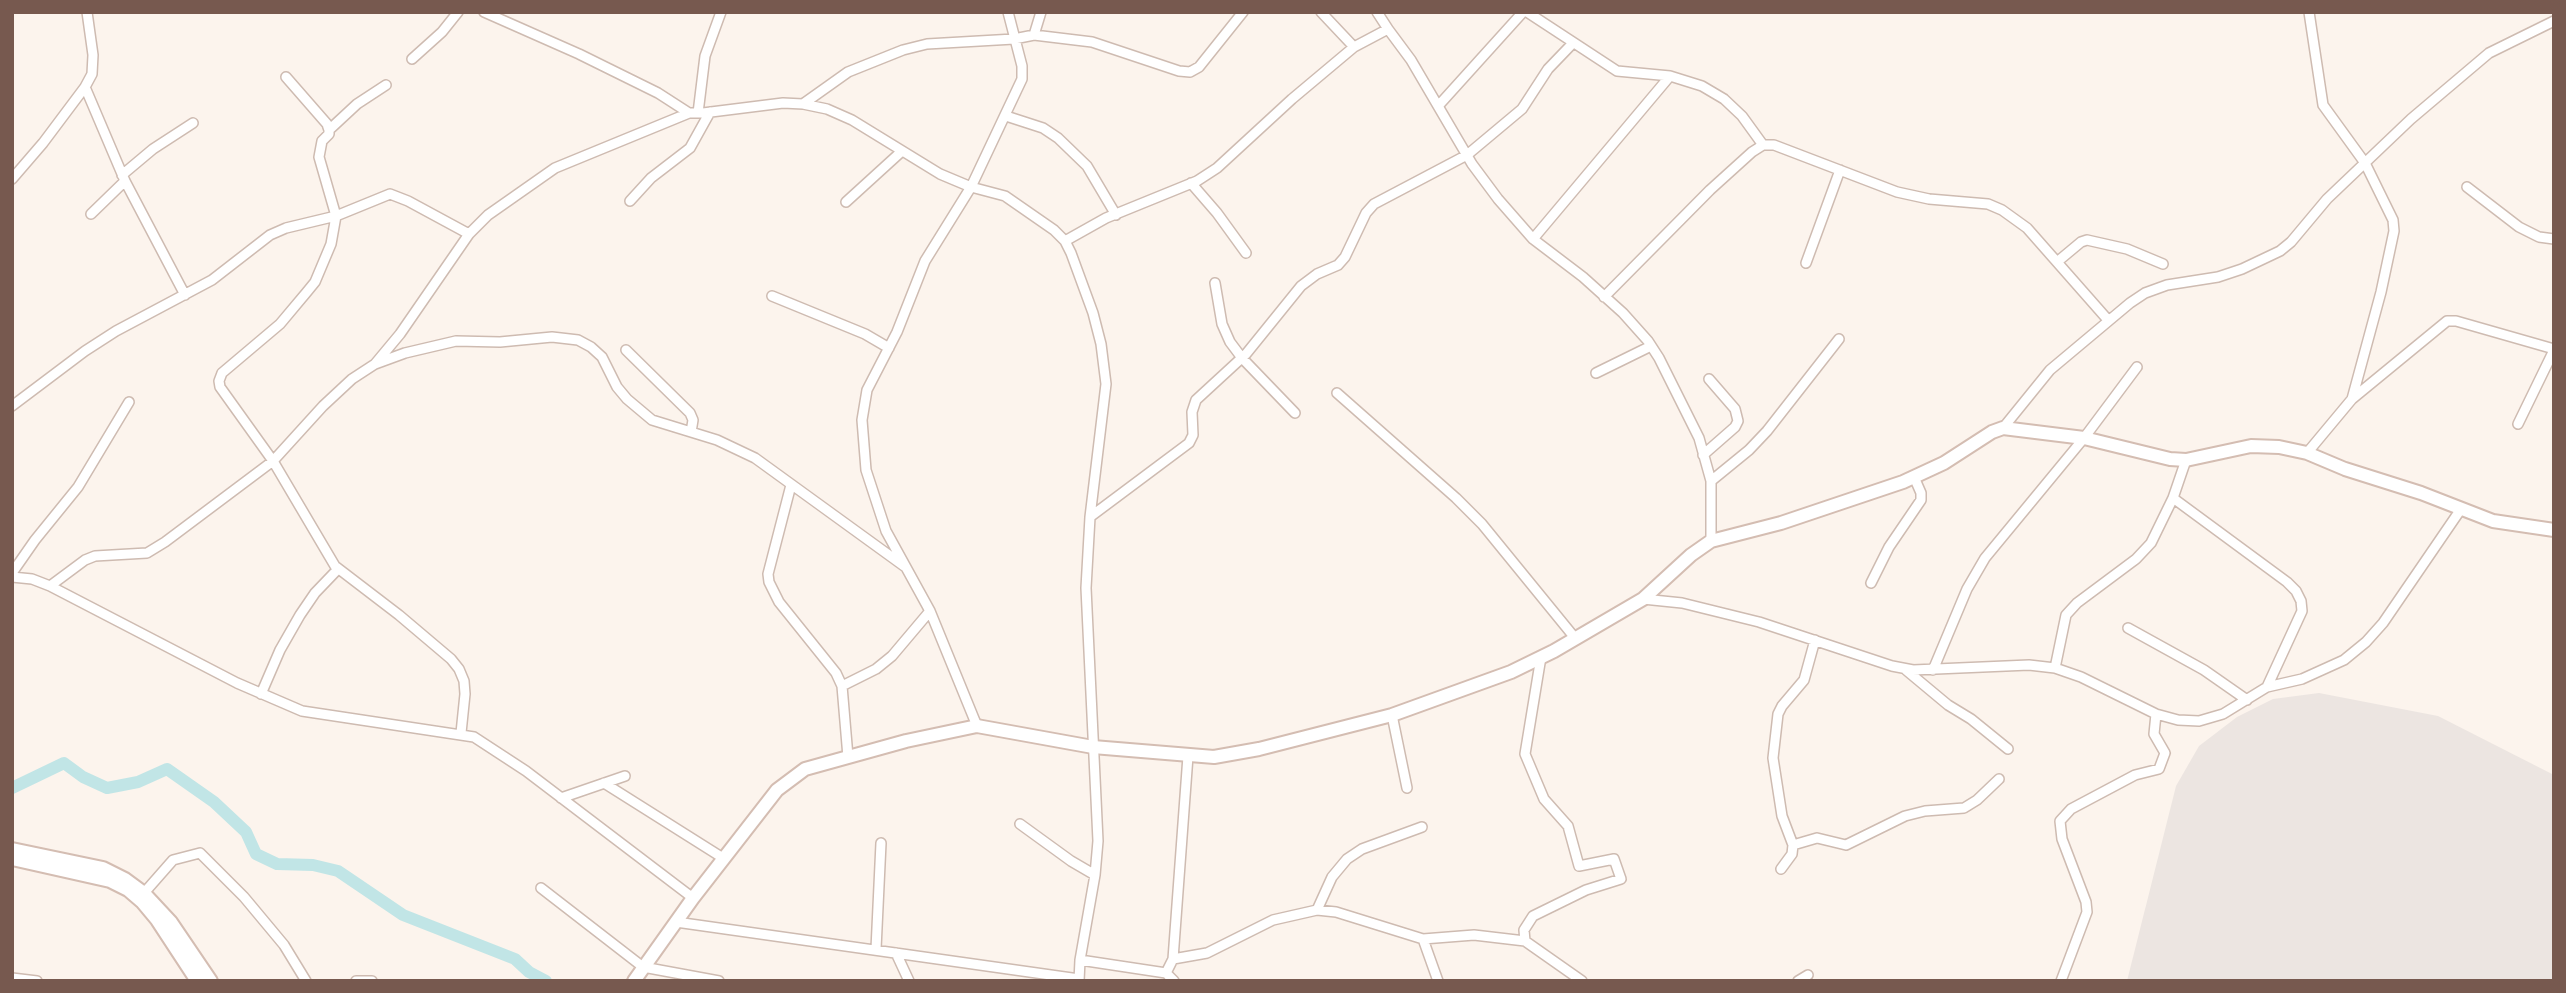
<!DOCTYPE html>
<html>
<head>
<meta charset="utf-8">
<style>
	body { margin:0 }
	#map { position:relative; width:2566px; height:993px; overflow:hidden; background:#fcf4ed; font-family:Ubuntu,sans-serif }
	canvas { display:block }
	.frame { position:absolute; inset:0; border:14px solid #77594f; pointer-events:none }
</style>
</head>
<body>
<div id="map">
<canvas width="2566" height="993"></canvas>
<div class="frame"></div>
</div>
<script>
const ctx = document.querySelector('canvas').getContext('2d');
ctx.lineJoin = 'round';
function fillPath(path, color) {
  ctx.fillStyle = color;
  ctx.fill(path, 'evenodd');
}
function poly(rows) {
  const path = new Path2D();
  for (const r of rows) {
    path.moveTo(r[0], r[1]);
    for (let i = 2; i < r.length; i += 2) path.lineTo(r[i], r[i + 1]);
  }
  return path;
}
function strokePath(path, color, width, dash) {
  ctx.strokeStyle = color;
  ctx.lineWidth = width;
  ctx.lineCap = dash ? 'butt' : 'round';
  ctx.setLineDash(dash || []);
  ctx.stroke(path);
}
const industrial = poly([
	[2319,693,2438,716,2554,775,2554,981,2127,981,2176,786,2199,746,2237,717,2273,699]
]);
const canal = poly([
	[12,788,64,763,83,777,107,788,138,782,167,769,214,802,246,832,256,854,277,864,313,865,338,871,403,915,515,959,529,972,546,981]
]);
const street = poly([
	[484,12,579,54,658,93,689,113],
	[1321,12,1354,47],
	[1377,12,1388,29],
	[1527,12,1617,71,1670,76,1702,86,1724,99,1742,116,1763,145],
	[2309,12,2323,105,2365,163,2393,220,2394,231,2381,292,2352,399],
	[1034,35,1041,12],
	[412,59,442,32,458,12],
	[286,77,327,124,329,130,329,134,322,141,319,157,336,216,331,244,315,282,306,293,280,324,222,373,219,381,220,387,273,461,335,566,399,615,451,659,459,669,464,681,465,694,461,733],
	[85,87,125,181,185,295],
	[803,104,848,72,903,50,927,44,1014,39,1034,35,1092,42,1179,71,1190,72,1199,67,1243,12],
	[1439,105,1523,12],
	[698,113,705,56,721,12],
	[1006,116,1043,128,1058,138,1087,166,1116,215],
	[329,130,357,104,386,85],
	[122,175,153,149,193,123],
	[12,179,43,143,85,87,92,74,93,55,87,12],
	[1191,183,1217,213,1246,253],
	[2467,187,2519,227,2539,237,2554,239],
	[630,201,651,178,690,148,710,112],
	[846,202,902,151],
	[91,214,125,181],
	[1533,239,1670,76],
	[1065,241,1106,218,1197,181,1217,168,1292,99,1354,47,1388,29,1411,60,1472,164,1498,199,1533,239,1583,277,1623,313,1648,341,1659,358,1699,438,1711,481,1711,541],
	[2057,262,2081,242,2087,240,2127,249,2163,264],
	[1806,263,1840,170],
	[1215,283,1222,324,1230,342,1242,358,1295,413],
	[772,296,865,334,889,348],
	[1604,297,1710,190,1752,152,1763,145,1774,145,1897,192,1929,199,1988,204,2002,210,2027,228,2108,320],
	[626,350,690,413,693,420,691,432],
	[375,364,400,334,469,234,488,215,555,168,689,113,703,113,783,103,803,104,827,109,852,120,940,174,971,187,1005,196,1054,230,1065,241,1071,253,1093,313,1101,344,1106,384,1090,517,1086,588,1098,841,1095,875,1080,960,1079,981],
	[1596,373,1651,346],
	[1337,393,1456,498,1482,524,1575,638],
	[12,406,85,351,116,331,212,280,270,235,286,228,336,216,390,194,408,201,469,234],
	[2518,424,2554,350],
	[2003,428,2050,370,2130,303,2145,293,2167,285,2218,277,2242,269,2280,251,2291,242,2327,199,2411,119,2489,53,2554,21],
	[2307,453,2352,399,2447,321,2456,321,2554,349],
	[1703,455,1735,427,1738,421,1735,409,1709,379],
	[1711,481,1749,450,1767,431,1839,339],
	[791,485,768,574,769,582,779,602,836,673,842,686,848,757],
	[2173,498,2287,582,2296,591,2301,601,2302,611,2267,687],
	[1090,517,1189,443,1193,435,1192,412,1196,400,1246,354,1301,286,1317,274,1338,265,1345,257,1366,213,1374,204,1467,155,1522,109,1548,69,1573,43],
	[12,573,35,540,78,487,129,402],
	[12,577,32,579,50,586,237,683,302,711,474,737,526,771,693,898],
	[1871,583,1889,547,1921,500,1921,493,1914,477],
	[50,586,85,560,95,556,147,553,165,542,273,461,323,406,352,379,375,364,405,353,456,341,500,342,552,337,578,340,591,347,602,357,617,387,627,399,652,420,717,440,755,458,904,566],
	[1643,599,1682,603,1759,622,1892,666,1913,670,2029,665,2055,668,2081,677,2156,714,2178,720,2199,721,2223,714,2267,687,2302,679,2344,660,2366,642,2383,623,2461,509],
	[2128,628,2204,670,2247,700],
	[2055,668,2066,615,2077,603,2136,559,2151,543,2173,498,2186,460],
	[1906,670,1948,705,1971,719,2008,749],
	[1933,670,1967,589,1985,558,2084,438,2137,367],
	[842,686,876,669,892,656,930,611],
	[261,694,280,650,300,615,315,593,338,569],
	[1392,715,1407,788],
	[977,726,930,611,886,531,866,470,862,420,867,390,897,332,925,261,971,187,1022,79,1022,66,1008,12],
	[604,783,723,858],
	[561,798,625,776],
	[1020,824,1071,861,1095,875],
	[1793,845,1817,838,1846,845,1905,816,1925,811,1964,808,1977,800,1999,779],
	[1781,869,1792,854,1793,845,1782,816,1773,758,1778,714,1782,706,1804,680,1815,640],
	[541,888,643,967,719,981],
	[144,893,173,860,200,853,244,897,284,945,306,981],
	[1317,910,1332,877,1347,859,1362,849,1422,827],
	[676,922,1079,979],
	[1423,939,1438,981],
	[1525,941,1524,930,1533,916,1586,890,1621,879,1614,859,1579,866,1568,826,1544,799,1525,754,1541,657],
	[876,949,881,843],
	[896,953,909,981],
	[1173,959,1207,953,1273,920,1317,910,1336,912,1423,939,1474,935,1525,941,1582,981],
	[1080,960,1166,973,1174,981],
	[1166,973,1173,959,1188,756],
	[12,978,37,981],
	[356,981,372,981],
	[1798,981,1808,975],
	[2061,981,2087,912,2086,902,2062,839,2060,821,2071,809,2135,775,2159,769,2165,753,2154,734,2156,714]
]);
const secondary = poly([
	[12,849,103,868,125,879,144,893,171,922,211,981],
	[12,859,110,881,128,890,142,902,157,920,197,981],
	[634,981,693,898,777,790,805,769,906,741,977,726,1093,747,1214,757,1259,749,1392,715,1511,672,1554,651,1643,599,1691,555,1711,541,1781,523,1903,482,1944,463,1992,432,2003,428,2084,438,2170,459,2186,460,2251,446,2279,447,2307,453,2345,469,2421,493,2493,521,2554,530]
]);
fillPath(industrial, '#ece5e1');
strokePath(canal, '#c1e5e6', 12);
strokePath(street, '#cebbb1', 12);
strokePath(secondary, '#d4bdb2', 16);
strokePath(street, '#fff', 9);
strokePath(secondary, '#fff', 12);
</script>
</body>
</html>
